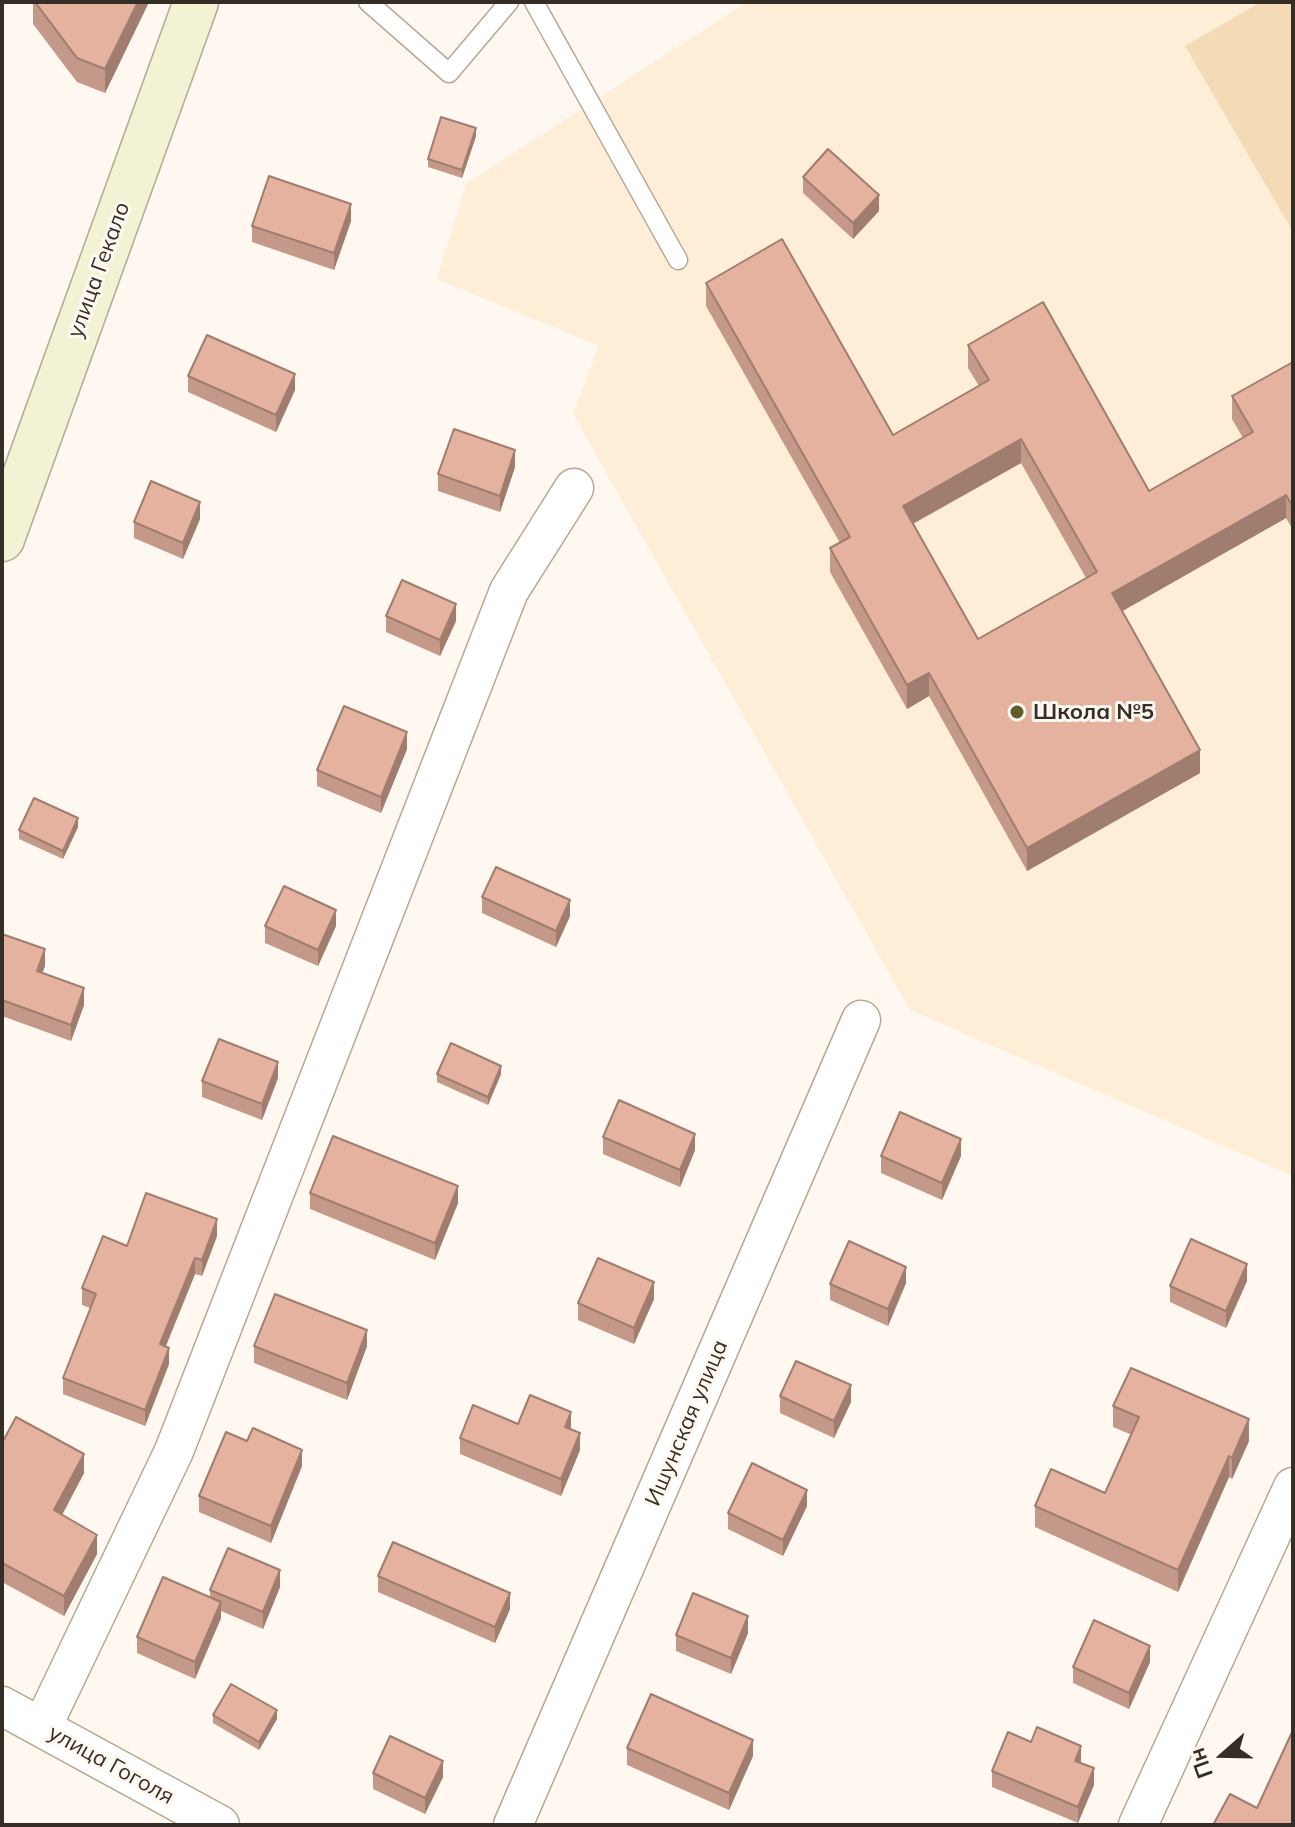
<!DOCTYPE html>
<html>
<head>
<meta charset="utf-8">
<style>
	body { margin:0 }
	#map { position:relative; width:1295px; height:1827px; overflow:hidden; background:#fef8f0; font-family:Mulish,sans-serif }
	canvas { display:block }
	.frame { position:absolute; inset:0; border:4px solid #342e26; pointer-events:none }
	.north { position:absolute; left:1183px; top:1715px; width:80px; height:80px; -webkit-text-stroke:6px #fef8f0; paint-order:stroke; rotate:250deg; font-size:22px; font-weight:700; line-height:32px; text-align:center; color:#342e26 }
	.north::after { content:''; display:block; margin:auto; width:28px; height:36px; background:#342e26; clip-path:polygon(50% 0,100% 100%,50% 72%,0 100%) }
</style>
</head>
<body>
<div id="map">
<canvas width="1295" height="1827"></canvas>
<div class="frame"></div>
<div class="north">Пн</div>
</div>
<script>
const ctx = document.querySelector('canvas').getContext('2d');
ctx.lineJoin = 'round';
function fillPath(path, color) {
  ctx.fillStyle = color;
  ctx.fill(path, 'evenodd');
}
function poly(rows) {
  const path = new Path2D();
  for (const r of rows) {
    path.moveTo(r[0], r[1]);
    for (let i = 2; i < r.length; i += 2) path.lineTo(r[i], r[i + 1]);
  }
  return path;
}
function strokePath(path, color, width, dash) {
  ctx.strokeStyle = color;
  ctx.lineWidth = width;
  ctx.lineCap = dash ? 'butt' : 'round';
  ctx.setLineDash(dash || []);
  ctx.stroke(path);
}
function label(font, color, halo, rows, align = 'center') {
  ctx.font = font + ' Mulish,sans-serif';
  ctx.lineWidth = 6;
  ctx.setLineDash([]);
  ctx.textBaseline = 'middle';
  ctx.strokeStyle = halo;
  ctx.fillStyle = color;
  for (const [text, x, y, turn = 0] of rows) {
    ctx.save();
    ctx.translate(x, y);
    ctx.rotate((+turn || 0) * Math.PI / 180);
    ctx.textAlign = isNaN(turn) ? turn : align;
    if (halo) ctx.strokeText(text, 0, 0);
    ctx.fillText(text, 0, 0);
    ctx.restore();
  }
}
const built = poly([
	[747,2,1293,2,1293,1176,910,1010,573,414,599,346,437,279,466,184]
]);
const green = poly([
	[1261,2,1293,2,1293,232,1185,46]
]);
const lane = poly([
	[368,2,449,73,509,2],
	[534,2,678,260]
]);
const street = poly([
	[2,1706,220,1825],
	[42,1727,174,1451,509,591,574,488],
	[513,1825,861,1020],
	[1138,1825,1293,1487]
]);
const secondary = poly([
	[2,539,196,2]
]);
const wall = poly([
	[33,2,149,2,105,93,77,82,33,24],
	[476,136,462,178,428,167,428,159],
	[803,177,879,211,853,239,803,193],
	[351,221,334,270,252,242,252,226],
	[706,283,893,435,979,386,968,368,968,345,1149,491,1243,438,1232,419,1232,396,1293,362,1293,530,1286,518,1122,611,1200,773,1027,871,929,696,907,709,830,572,830,548,840,543,706,306],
	[1021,463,1086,578,978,639,913,524],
	[188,376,295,390,276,432,188,392],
	[515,467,500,512,438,491,438,474],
	[200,519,183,559,134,538,134,522],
	[386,616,456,621,440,656,386,632],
	[407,749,381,813,317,786,317,770],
	[78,827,63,859,19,839,19,830],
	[482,897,570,916,556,947,482,913],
	[265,926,336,926,318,966,265,943],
	[2,934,45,966,42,973,84,1005,71,1041,2,1016],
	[437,1074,501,1074,488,1105,437,1082],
	[278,1078,262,1120,202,1097,202,1081],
	[603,1137,695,1150,680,1187,603,1154],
	[881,1156,961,1156,942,1200,881,1173],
	[310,1193,458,1203,435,1260,310,1209],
	[217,1236,202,1276,195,1274,166,1346,169,1364,145,1426,63,1394,63,1378,90,1308,82,1305,82,1288,127,1246],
	[1247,1281,1226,1328,1170,1302,1170,1286],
	[906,1283,888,1326,830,1300,830,1284],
	[654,1299,634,1344,578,1320,578,1303],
	[254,1346,367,1346,347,1400,254,1363],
	[780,1396,851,1402,834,1438,780,1413],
	[1113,1406,1249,1441,1232,1479,1229,1477,1178,1592,1035,1527,1035,1506,1105,1493,1132,1435,1113,1427],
	[518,1424,571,1428,580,1450,561,1496,460,1454,460,1438],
	[2,1443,84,1473,62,1515,97,1554,64,1616,2,1582],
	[302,1466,271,1543,199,1512,199,1496],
	[807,1506,783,1556,728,1529,728,1513],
	[378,1576,510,1609,495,1643,378,1592],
	[280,1587,263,1629,221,1611,221,1618,195,1679,137,1653,137,1637,210,1597,210,1590],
	[748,1633,731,1674,676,1651,676,1635],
	[1150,1662,1129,1709,1073,1683,1073,1667],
	[213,1715,277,1719,259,1750,213,1723],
	[627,1748,753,1756,729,1810,627,1765],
	[1081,1763,1094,1785,1078,1823,992,1787,992,1771],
	[373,1773,443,1777,425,1814,373,1789]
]);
const shadedWall = poly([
	[138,2,149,2,105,93,105,69],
	[476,128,476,136,462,178,462,170],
	[879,195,879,211,853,239,853,223],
	[351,204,351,221,334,270,334,253],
	[295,374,295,390,276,432,276,415],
	[1021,439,1021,463,903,529,903,506],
	[515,450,515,467,500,512,500,496],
	[1286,495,1286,518,1112,617,1112,593],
	[200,502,200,519,183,559,183,543],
	[456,604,456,621,440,656,440,640],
	[929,673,929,696,907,709,907,685],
	[407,732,407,749,381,813,381,797],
	[1200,750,1200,773,1027,871,1027,848],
	[78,818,78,827,63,859,63,851],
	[570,900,570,916,556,947,556,931],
	[336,910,336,926,318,966,318,950],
	[45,949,45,966,37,988,37,971],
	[84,988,84,1005,71,1041,71,1025],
	[278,1062,278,1078,262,1120,262,1104],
	[501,1066,501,1074,488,1105,488,1097],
	[695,1134,695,1150,680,1187,680,1170],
	[961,1139,961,1156,942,1200,942,1183],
	[458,1186,458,1203,435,1260,435,1243],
	[217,1219,217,1236,202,1276,202,1260],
	[195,1258,195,1274,160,1360,160,1344],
	[1247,1264,1247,1281,1226,1328,1226,1311],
	[906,1267,906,1283,888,1326,888,1309],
	[654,1282,654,1299,634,1344,634,1328],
	[367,1330,367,1346,347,1400,347,1383],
	[169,1348,169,1364,145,1426,145,1410],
	[851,1385,851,1402,834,1438,834,1421],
	[571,1412,571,1428,565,1443,565,1427],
	[1249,1419,1249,1441,1232,1479,1232,1458],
	[580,1433,580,1450,561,1496,561,1479],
	[302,1450,302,1466,271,1543,271,1526],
	[84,1454,84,1473,54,1530,54,1510],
	[1229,1456,1229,1477,1178,1592,1178,1570],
	[807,1490,807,1506,783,1556,783,1540],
	[97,1535,97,1554,64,1616,64,1596],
	[280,1570,280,1587,263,1629,263,1612],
	[510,1593,510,1609,495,1643,495,1627],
	[221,1602,221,1618,195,1679,195,1662],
	[748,1616,748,1633,731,1674,731,1658],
	[1150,1646,1150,1662,1129,1709,1129,1693],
	[277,1710,277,1719,259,1750,259,1742],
	[753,1740,753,1756,729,1810,729,1793],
	[1081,1746,1081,1762,1075,1777,1075,1761],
	[443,1761,443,1777,425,1814,425,1798],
	[1094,1768,1094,1785,1078,1823,1078,1807]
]);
const building = poly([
	[35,2,138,2,105,69,77,58,35,2],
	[441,117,476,128,462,170,428,159,441,117],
	[828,149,879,195,853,223,803,177,828,149],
	[269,176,351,204,334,253,252,226,269,176],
	[782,239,893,435,989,380,968,345,1043,302,1149,491,1253,432,1232,396,1293,362,1293,507,1286,495,1112,593,1200,750,1027,848,929,673,907,685,830,548,850,537,706,283,782,239],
	[1021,439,1097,572,978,639,903,506,1021,439],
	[207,335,295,374,276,415,188,376,207,335],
	[454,429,515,450,500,496,438,474,454,429],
	[151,481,200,502,183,543,134,522,151,481],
	[402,580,456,604,440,640,386,616,402,580],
	[344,706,407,732,381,797,317,770,344,706],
	[34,798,78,818,63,851,19,830,34,798],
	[496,867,570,900,556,931,482,897,496,867],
	[284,886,336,910,318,950,265,926,284,886],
	[2,934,45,949,37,971,84,988,71,1025,2,1000,2,934],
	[219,1039,278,1062,262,1104,202,1081,219,1039],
	[451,1043,501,1066,488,1097,437,1074,451,1043],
	[619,1100,695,1134,680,1170,603,1137,619,1100],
	[900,1112,961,1139,942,1183,881,1156,900,1112],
	[333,1136,458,1186,435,1243,310,1193,333,1136],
	[146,1193,217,1219,202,1260,195,1258,160,1344,169,1348,145,1410,63,1378,96,1294,82,1288,103,1236,127,1246,146,1193],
	[1191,1239,1247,1264,1226,1311,1170,1286,1191,1239],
	[849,1241,906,1267,888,1309,830,1284,849,1241],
	[598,1258,654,1282,634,1328,578,1303,598,1258],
	[275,1294,367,1330,347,1383,254,1346,275,1294],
	[796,1361,851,1385,834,1421,780,1396,796,1361],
	[1131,1368,1249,1419,1232,1458,1229,1456,1178,1570,1035,1506,1051,1469,1105,1493,1139,1417,1113,1406,1131,1368],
	[530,1395,571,1412,565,1427,580,1433,561,1479,460,1438,473,1405,518,1424,530,1395],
	[16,1417,84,1454,54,1510,97,1535,64,1596,2,1563,2,1443,16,1417],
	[253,1428,302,1450,271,1526,199,1496,226,1432,247,1441,253,1428],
	[752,1463,807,1490,783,1540,728,1513,752,1463],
	[393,1542,510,1593,495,1627,378,1576,393,1542],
	[228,1548,280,1570,263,1612,210,1590,228,1548],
	[163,1577,221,1602,195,1662,137,1637,163,1577],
	[693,1593,748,1616,731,1658,676,1635,693,1593],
	[1094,1620,1150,1646,1129,1693,1073,1667,1094,1620],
	[231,1684,277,1710,259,1742,213,1715,231,1684],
	[651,1694,753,1740,729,1793,627,1748,651,1694],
	[1037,1727,1081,1746,1075,1761,1094,1768,1078,1807,992,1771,1008,1732,1031,1742,1037,1727],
	[1293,1730,1293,1825,1213,1825,1230,1794,1257,1808,1293,1730],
	[390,1736,443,1761,425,1798,373,1773,390,1736]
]);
const markers = [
	[1017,712,8,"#5c5d2a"]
];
const streetNames = [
	["улица Гекало",99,270,-70],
	["Ишунская улица",687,1423,-67],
	["улица Гоголя",111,1765,29]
];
const poiNames = [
	["Школа №5",1033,712]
];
fillPath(built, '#feeed8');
fillPath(green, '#f3dbb8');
strokePath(lane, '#b5a894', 21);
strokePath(street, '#b5a894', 41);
strokePath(secondary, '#b5a894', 47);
strokePath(lane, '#fff', 18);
strokePath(street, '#fff', 38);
strokePath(secondary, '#f1f3d4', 44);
fillPath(wall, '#c49989');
fillPath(shadedWall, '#a07d6f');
fillPath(building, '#e4b29f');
strokePath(building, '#a07d6f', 2);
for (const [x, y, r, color] of markers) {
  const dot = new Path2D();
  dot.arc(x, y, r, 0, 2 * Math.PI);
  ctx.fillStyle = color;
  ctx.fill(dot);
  strokePath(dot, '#fef8f0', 3);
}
label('22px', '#342e26', '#fef8f0', streetNames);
label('bold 22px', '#342e26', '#fef8f0', poiNames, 'left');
</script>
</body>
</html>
